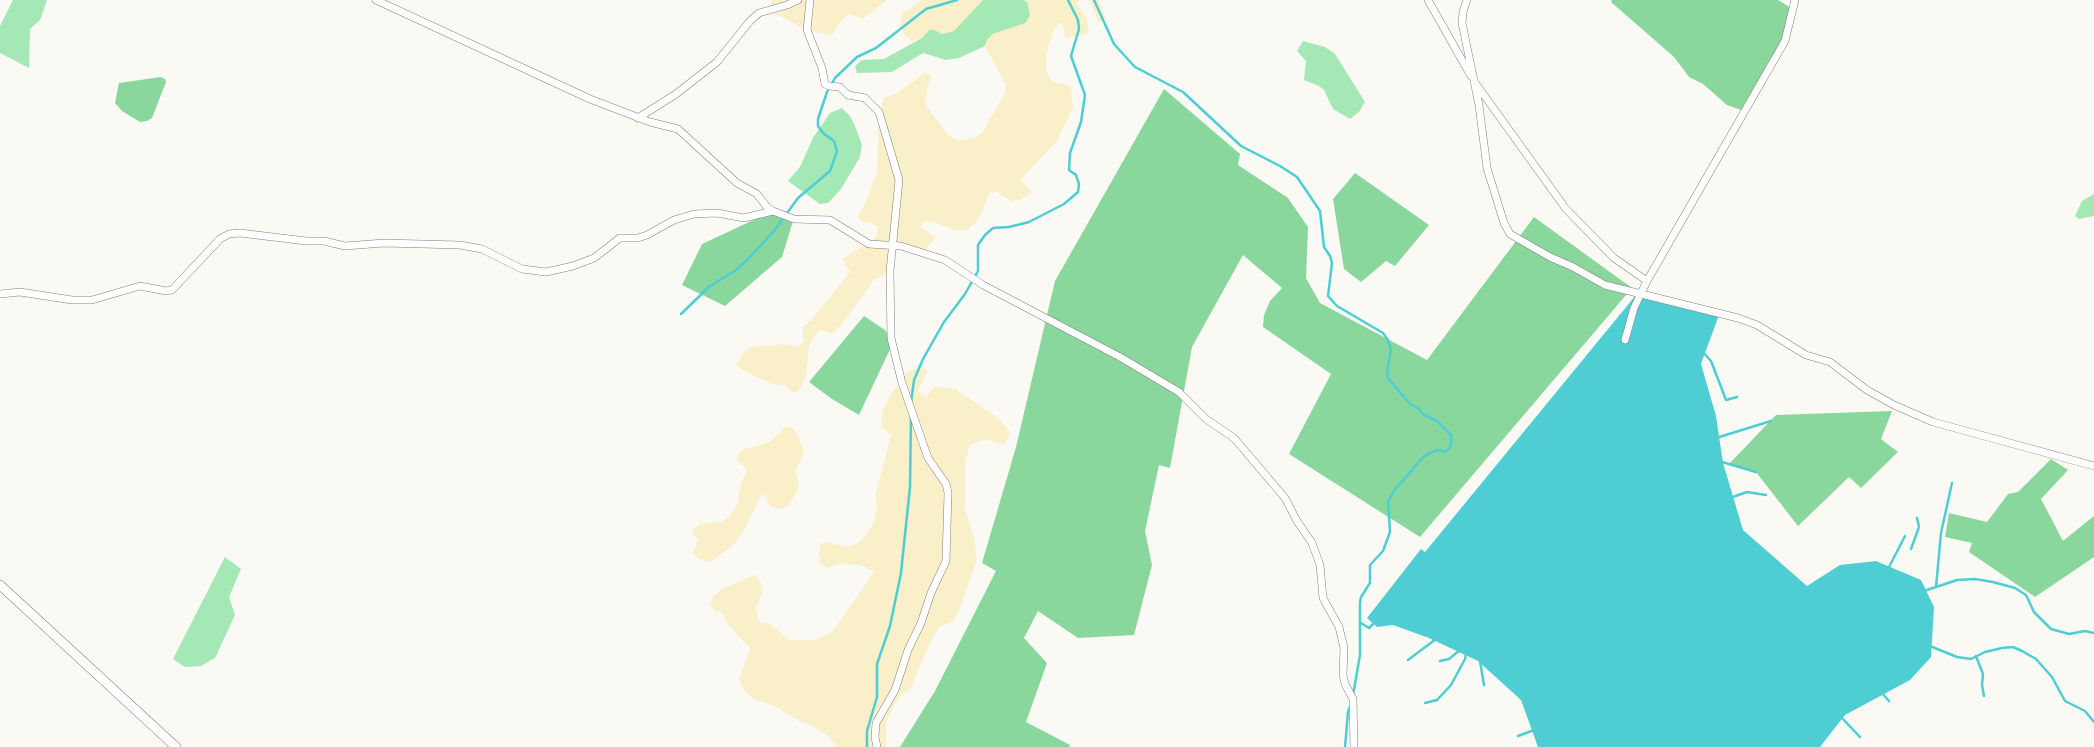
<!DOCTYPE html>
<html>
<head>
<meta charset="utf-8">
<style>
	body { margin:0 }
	canvas { display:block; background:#faf9f3 }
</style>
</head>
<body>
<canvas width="2094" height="747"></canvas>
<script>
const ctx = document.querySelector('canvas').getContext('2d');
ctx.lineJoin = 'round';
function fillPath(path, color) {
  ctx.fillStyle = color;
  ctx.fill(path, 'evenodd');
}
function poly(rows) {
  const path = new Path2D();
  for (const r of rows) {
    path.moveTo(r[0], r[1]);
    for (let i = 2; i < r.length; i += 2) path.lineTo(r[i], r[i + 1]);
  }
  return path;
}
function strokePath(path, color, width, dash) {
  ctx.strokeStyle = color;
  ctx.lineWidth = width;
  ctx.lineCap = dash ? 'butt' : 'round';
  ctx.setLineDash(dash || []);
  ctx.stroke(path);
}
const green = poly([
	[13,0,47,0,40,20,30,29,29,68,0,53,0,26],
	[983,0,1024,0,1028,3,1030,16,1026,23,993,34,987,40,985,46,959,58,946,60,923,53,892,72,857,73,855,66,862,60,884,59,922,38,929,30,935,30,942,34],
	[1303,41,1325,47,1335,54,1365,102,1359,112,1350,119,1333,109,1324,90,1319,86,1304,80,1306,61,1297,51],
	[842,108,850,116,855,126,862,145,860,157,841,189,828,203,820,204,788,181,800,167,813,138,830,113],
	[2094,194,2094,216,2079,219,2075,216,2082,201],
	[225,557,241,569,229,597,235,615,215,658,201,666,185,667,173,659]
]);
const forest = poly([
	[1612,0,1778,0,1793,9,1785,41,1744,111,1727,105,1703,84,1689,77,1674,57,1611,2],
	[161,77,165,79,166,82,152,118,147,121,140,122,122,111,115,103,119,83],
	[1164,89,1240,154,1238,165,1288,198,1308,227,1306,278,1320,303,1427,360,1534,217,1632,288,1420,537,1289,454,1331,374,1263,327,1264,315,1270,301,1282,288,1243,255,1192,347,1170,468,1159,465,1145,531,1152,565,1134,635,1078,638,1038,611,1024,638,1047,663,1026,722,1070,745,1069,747,900,747,935,691,996,571,982,563,1016,447,1055,281],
	[1355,173,1429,225,1395,266,1386,261,1361,282,1344,269,1333,199],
	[773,211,793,221,782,257,725,306,682,285,702,244],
	[864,316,885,330,891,338,892,345,859,415,832,399,809,382],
	[1892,411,1881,439,1898,452,1861,488,1849,477,1798,526,1756,472,1729,464,1776,415],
	[2051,459,2068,470,2041,499,2063,541,2094,516,2094,557,2035,597,1969,552,1972,543,1945,537,1949,513,1987,522,2008,494,2018,492]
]);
const sand = poly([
	[772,0,887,0,863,19,849,14,843,19,832,35,807,30,769,10],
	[922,0,983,0,954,31,942,34,935,30,929,30,922,38,912,41,905,36,900,25,903,13],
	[1024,0,1079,0,1077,4,1087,19,1088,30,1087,34,1065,38,1063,23,1059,24,1053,31,1046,55,1046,71,1051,80,1056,83,1065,84,1071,87,1073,108,1057,141,1020,180,1032,192,1020,200,1011,201,995,191,989,194,981,214,974,224,966,231,954,230,934,222,925,221,921,227,936,237,923,252,892,246,890,271,874,280,841,325,832,333,819,330,809,345,806,376,798,392,792,392,786,386,770,383,742,370,736,364,745,351,751,347,786,344,798,347,803,342,803,327,813,318,850,272,843,259,854,251,869,244,877,235,878,227,871,223,861,221,858,217,870,193,877,170,879,112,884,98,896,94,925,73,931,75,925,100,927,107,948,135,956,140,963,140,975,138,982,133,1004,95,1006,85,985,46,987,40,993,34,1026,23,1030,16,1028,3],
	[1087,0,1099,0,1105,17,1099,23,1091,4],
	[920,367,926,369,927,372,918,391,926,397,935,386,955,389,998,418,1010,432,1004,445,985,439,970,445,965,462,965,508,975,542,976,562,958,614,952,622,940,626,932,638,910,689,902,694,893,707,886,723,886,747,837,747,828,736,813,726,799,721,773,705,757,701,745,691,739,680,750,648,729,626,721,612,715,611,710,603,714,596,722,589,755,575,760,581,763,591,756,608,759,622,770,624,789,640,816,640,833,631,874,572,864,566,843,563,826,568,820,563,819,552,821,544,827,542,846,547,856,544,865,537,874,522,877,509,876,493,891,435,881,427,882,412,891,395,908,371],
	[791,427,795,430,804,451,796,470,799,487,789,505,783,509,770,506,768,504,766,496,762,494,742,534,732,546,710,562,699,559,693,553,698,539,693,534,693,530,702,523,721,522,730,516,738,503,740,486,746,473,746,468,740,463,737,458,739,454,742,450,770,442,785,428]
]);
const water = poly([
	[1636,295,1719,315,1701,364,1716,416,1723,463,1743,530,1807,586,1840,565,1876,561,1921,580,1934,607,1931,657,1910,680,1845,715,1820,747,1538,747,1521,700,1478,661,1429,638,1393,625,1377,627,1367,618,1421,549,1425,552]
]);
const stream = poly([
	[1094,0,1114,44,1135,67,1183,92,1241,146,1280,166,1297,177,1320,211,1324,247,1330,256,1332,263,1328,296,1337,306,1383,333,1388,340,1391,350,1387,371,1388,378,1410,404,1418,408,1424,415,1437,421,1451,435,1451,446,1446,452,1437,450,1424,456,1393,492,1388,502,1390,532,1383,551,1370,565,1370,583,1361,597,1360,603,1360,655,1353,695],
	[681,314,710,286,736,270,746,261,774,231,798,198,830,171,837,151,834,141,823,133,818,126,818,119,827,92,835,78,857,57,876,48,926,9,957,0],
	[1702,351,1711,361,1726,400,1737,397],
	[911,403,914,380,923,359,944,322,965,294,978,271,978,245,985,235,993,228,1009,227,1029,222,1064,204,1078,192,1079,184,1076,175,1069,170,1070,153,1081,122,1085,95,1071,56,1079,29,1078,20,1068,0],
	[1716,438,1771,421],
	[1722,462,1756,472],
	[1730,498,1747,492,1766,495],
	[1911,549,1919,527,1917,518],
	[1888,569,1905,536],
	[1936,587,1941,533,1952,483],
	[1924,591,1957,580,1975,579,1993,582,2015,588,2026,595,2034,612,2051,629,2069,634,2085,631,2094,633],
	[1361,623,1369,628,1373,624],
	[1930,646,1957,657,1971,659,1985,652,2002,648,2013,647,2022,651,2036,659,2052,677,2065,701,2085,711,2094,722],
	[1976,656,1983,674,1982,685,1984,696],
	[1408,660,1436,639],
	[1440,661,1449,659,1460,650],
	[1480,661,1484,685],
	[1882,693,1889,701],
	[1425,703,1437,700,1451,685,1465,659,1466,654],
	[1840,716,1860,737],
	[1518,736,1534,730],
	[867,747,867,731,877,697,877,664,890,626,901,573,910,487,911,416],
	[1345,747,1348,712,1351,704]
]);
const street = poly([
	[376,0,590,99,650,122,678,129,737,183,757,194,767,207,773,211,794,219,830,220,869,244,901,246,945,260,983,285,1120,357,1179,392,1206,419,1234,438,1285,498,1297,521,1312,543,1320,565,1323,598,1339,627,1344,648,1343,675,1345,684,1353,699,1354,747],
	[810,0,807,30,822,68,825,84,829,86,840,87,848,95,865,98,879,112,899,180,890,271,891,338,902,383,928,458,946,484,948,493,946,561,931,593,921,623,908,650,895,690,876,723,875,737,877,747],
	[1428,0,1471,76],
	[1467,0,1463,12,1462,23,1479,105,1487,168,1504,223,1510,234,1550,257,1573,267,1605,285,1738,318,1757,325,1806,355,1830,362,1867,390,1894,405,1933,422,2094,466],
	[1476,84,1566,209,1614,258,1647,281,1785,41,1795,0],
	[638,118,676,94,717,62,750,21,759,13,787,5,798,0],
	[0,294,20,292,72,300,92,300,140,286,166,291,172,290,220,239,229,234,240,233,306,241,324,241,345,246,384,243,460,245,482,249,522,269,546,272,573,266,594,258,620,238,638,238,647,235,674,220,694,214,717,213,744,218,773,211],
	[1625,340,1634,308,1647,281]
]);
const secondary = poly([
	[0,585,176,747]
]);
fillPath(green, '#a4e8b5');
fillPath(forest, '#8ad79e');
fillPath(sand, '#f9efc9');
fillPath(water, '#4eced3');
strokePath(stream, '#4eced3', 2.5);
strokePath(street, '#81807b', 8);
strokePath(secondary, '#81807b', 10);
strokePath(street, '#fff', 7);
strokePath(secondary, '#fff', 9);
</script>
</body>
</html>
